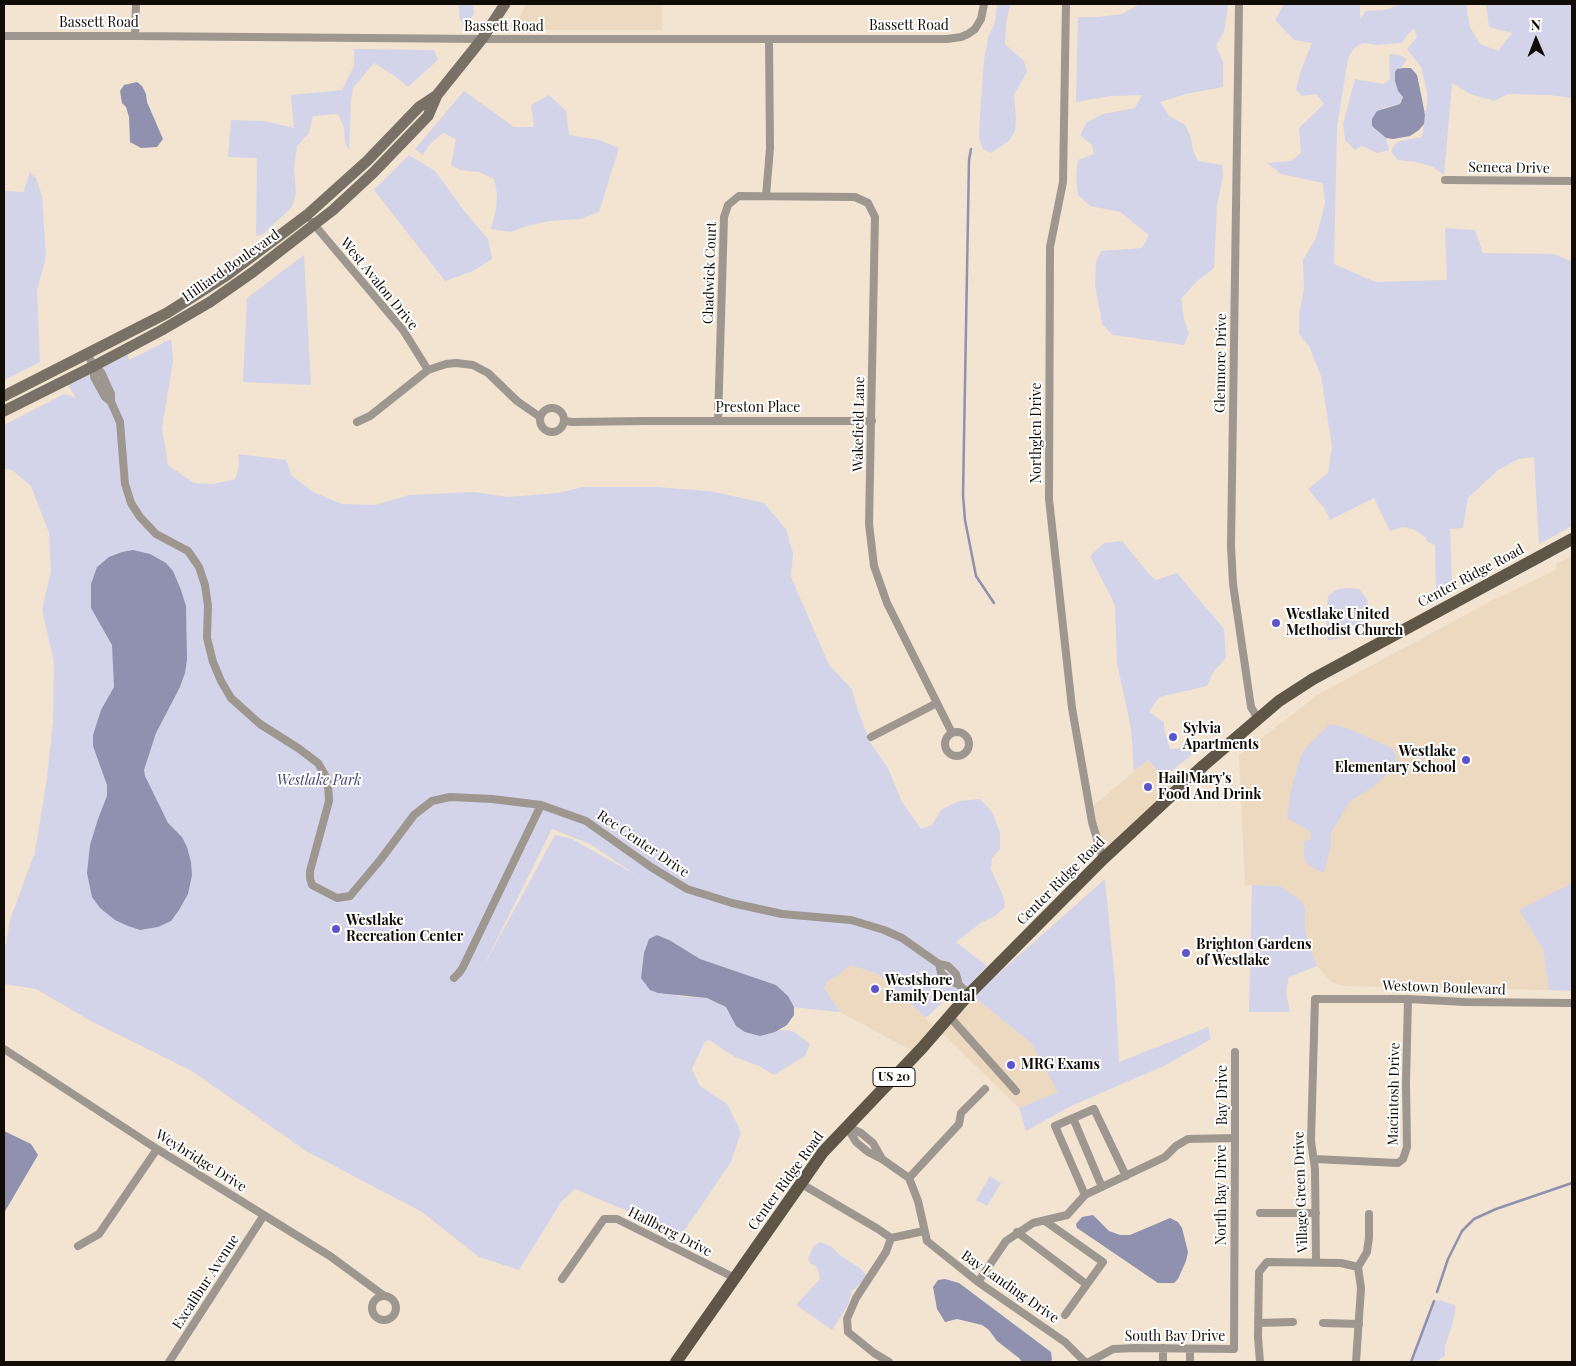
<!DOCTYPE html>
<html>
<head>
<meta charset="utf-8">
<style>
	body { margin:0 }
	#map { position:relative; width:1576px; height:1366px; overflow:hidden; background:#f2e4d1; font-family:"Playfair Display",serif }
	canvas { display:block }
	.frame { position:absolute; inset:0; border:5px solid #110c06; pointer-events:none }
	.north { position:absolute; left:1511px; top:15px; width:50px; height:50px; -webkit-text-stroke:4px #fff; paint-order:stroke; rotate:359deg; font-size:14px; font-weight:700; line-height:20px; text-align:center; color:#110c06 }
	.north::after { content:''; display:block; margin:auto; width:18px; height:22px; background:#110c06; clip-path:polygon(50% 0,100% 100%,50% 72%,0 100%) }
</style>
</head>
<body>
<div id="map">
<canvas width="1576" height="1366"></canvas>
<div class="frame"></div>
<div class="north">N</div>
</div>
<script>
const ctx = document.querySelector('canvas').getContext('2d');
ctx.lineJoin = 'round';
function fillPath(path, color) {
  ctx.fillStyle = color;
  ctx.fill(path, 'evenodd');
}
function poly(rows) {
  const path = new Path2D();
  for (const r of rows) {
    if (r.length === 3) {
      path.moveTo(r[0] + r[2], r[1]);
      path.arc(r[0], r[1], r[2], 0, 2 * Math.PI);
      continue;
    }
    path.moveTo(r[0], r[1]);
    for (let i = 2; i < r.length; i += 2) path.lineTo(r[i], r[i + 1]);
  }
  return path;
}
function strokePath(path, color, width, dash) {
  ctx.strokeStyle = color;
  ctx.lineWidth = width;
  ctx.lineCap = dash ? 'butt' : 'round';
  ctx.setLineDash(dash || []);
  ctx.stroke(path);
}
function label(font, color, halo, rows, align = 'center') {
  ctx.font = font + ' "Playfair Display",serif';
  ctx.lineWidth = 4;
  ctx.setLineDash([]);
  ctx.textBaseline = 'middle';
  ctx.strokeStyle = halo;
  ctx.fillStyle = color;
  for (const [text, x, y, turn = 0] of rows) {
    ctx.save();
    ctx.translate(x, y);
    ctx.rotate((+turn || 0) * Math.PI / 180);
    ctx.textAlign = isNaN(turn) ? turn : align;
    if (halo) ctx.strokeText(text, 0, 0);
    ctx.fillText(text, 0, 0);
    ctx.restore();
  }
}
const built = poly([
	[526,4,662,4,662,30,525,30,519,25,518,20],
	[1572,556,1572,883,1520,910,1543,949,1549,990,1345,986,1331,982,1317,966,1310,949,1305,928,1305,909,1280,886,1245,885,1239,755,1319,694,1489,602,1556,570,1556,564],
	[1148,760,1174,790,1100,859,1098,855,1086,811,1100,800],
	[850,965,878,974,933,1025,914,1052,840,1012,824,988,828,981,840,974],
	[973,996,1031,1043,1059,1092,1019,1108,939,1030]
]);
const green = poly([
	[458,4,473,4,474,14,468,24,465,26,460,20],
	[997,4,1010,4,1006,23,1005,44,1024,61,1027,72,1014,95,1016,119,1015,131,1010,140,991,153,983,149,979,138,980,116,984,60,988,38,995,22],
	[1140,4,1223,4,1228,6,1224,32,1216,46,1223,62,1223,87,1186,94,1160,102,1169,116,1185,125,1191,137,1193,151,1198,161,1222,165,1223,176,1217,205,1214,268,1197,281,1181,299,1184,319,1189,334,1184,345,1113,335,1102,324,1095,285,1096,262,1101,251,1142,248,1149,235,1120,212,1090,206,1078,195,1076,176,1078,160,1094,154,1092,145,1080,135,1087,122,1103,114,1135,108,1142,95,1110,96,1076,102,1078,17,1098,17,1122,14],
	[1284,4,1360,4,1360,19,1366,11,1385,10,1401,4,1466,4,1470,27,1480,44,1498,51,1512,33,1489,27,1486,4,1572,4,1572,98,1550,95,1508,94,1494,101,1470,94,1452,83,1444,175,1433,167,1417,162,1398,160,1391,152,1394,145,1400,141,1422,137,1427,104,1427,92,1421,67,1407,49,1417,37,1414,28,1408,34,1402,43,1376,45,1363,43,1354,48,1348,59,1337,126,1334,264,1375,282,1447,280,1445,228,1475,230,1483,253,1553,254,1571,261,1572,526,1539,544,1534,457,1519,459,1498,470,1468,498,1463,528,1450,529,1452,584,1436,592,1435,545,1428,542,1425,537,1413,529,1402,527,1390,531,1374,498,1330,520,1324,508,1308,489,1328,473,1332,446,1321,376,1309,346,1299,334,1299,314,1304,289,1303,260,1316,238,1325,203,1323,183,1281,174,1267,163,1291,161,1301,153,1299,128,1324,104,1316,94,1302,96,1296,90,1301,70,1312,43,1294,40,1275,20],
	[354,49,434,50,438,60,408,87,396,77,374,63,353,88,351,101,349,151,345,142,344,127,338,114,313,116,309,133,297,146,294,168,296,194,292,207,263,234,256,236,257,158,228,157,231,120,264,121,294,128,291,95,342,90,354,66],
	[1389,54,1399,55,1407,59,1401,68,1397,69,1395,81,1398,91,1403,97,1399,104,1383,108,1372,126,1386,138,1389,150,1377,153,1362,146,1355,150,1345,140,1343,124,1355,79,1383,84,1390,79],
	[464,91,514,127,534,127,531,105,549,95,566,111,569,135,599,140,619,148,599,212,581,219,549,221,527,226,510,232,491,229,496,210,497,193,494,179,479,172,460,170,451,165,456,139,443,133,429,145,423,155,415,149],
	[409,155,435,171,465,212,488,239,492,259,473,271,445,281,374,190],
	[30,172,36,178,42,196,46,257,37,290,40,362,4,380,4,191,23,192],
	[304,255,311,385,243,382,247,298],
	[171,339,173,361,162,428,168,465,194,483,213,484,235,479,239,466,238,454,286,460,292,476,313,492,342,504,375,505,409,495,474,492,508,497,558,493,583,487,655,487,710,491,764,503,786,529,793,553,791,577,829,665,852,689,857,708,871,744,888,768,902,802,921,829,932,825,941,810,959,801,980,799,992,812,1000,833,1000,849,992,858,991,869,1003,896,1005,907,995,916,982,922,956,942,987,966,954,1001,953,992,926,1018,878,974,850,965,840,974,828,981,824,988,840,1012,809,1009,794,1007,788,996,776,985,699,959,671,941,677,996,707,998,726,1007,736,1026,775,1032,779,1030,788,1030,794,1032,810,1044,805,1056,774,1075,759,1066,735,1057,709,1040,704,1043,692,1069,700,1086,727,1104,741,1132,731,1162,682,1234,575,1189,561,1202,519,1270,479,1257,422,1212,306,1151,192,1071,91,1021,36,989,4,984,4,946,6,944,10,920,35,852,47,778,53,721,54,662,42,610,51,571,49,533,31,486,12,470,4,469,4,425,64,394,76,398,67,383,127,353,129,360],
	[552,829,590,844,636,875,572,839,555,835,482,969],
	[1122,541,1149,574,1156,580,1177,573,1224,629,1226,658,1213,672,1207,686,1159,697,1149,712,1164,722,1164,729,1170,749,1187,748,1191,738,1200,744,1194,753,1174,769,1165,778,1148,760,1134,771,1131,728,1117,663,1115,605,1090,556,1104,543],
	[1347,588,1359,589,1367,599,1370,615,1364,621,1346,634,1337,639,1328,640,1326,617,1328,596,1338,589],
	[1330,724,1344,727,1394,749,1398,765,1370,789,1350,801,1331,832,1331,846,1324,873,1309,866,1304,857,1304,842,1311,839,1310,831,1287,818,1291,789,1302,753,1315,738],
	[1105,879,1115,983,1119,1062,1208,1027,1211,1039,1166,1065,1071,1106,1026,1131,1019,1108,1058,1092,1031,1043,973,996],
	[1572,883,1572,991,1549,990,1543,949,1519,910],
	[1252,885,1280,886,1301,901,1305,908,1305,928,1310,949,1317,966,1289,977,1286,992,1290,1012,1249,1012],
	[990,1176,1001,1183,987,1206,976,1200],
	[820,1242,832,1247,841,1256,860,1268,867,1276,862,1282,852,1291,847,1307,832,1330,796,1305,820,1279,817,1267,811,1264,808,1259,813,1247],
	[1440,1300,1456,1306,1452,1325,1445,1346,1445,1356,1435,1362,1411,1362,1434,1301]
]);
const water = poly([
	[1404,68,1411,68,1417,75,1422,99,1425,115,1424,124,1419,130,1410,136,1393,139,1386,138,1372,126,1372,119,1377,111,1400,104,1403,97,1398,91,1395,81,1395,72,1397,69],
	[137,82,142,86,146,94,147,102,163,139,157,147,141,148,130,142,129,117,126,107,122,103,120,91,124,85],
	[133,550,150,554,166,563,173,571,181,590,186,606,187,660,185,673,180,687,156,733,144,770,145,776,168,823,182,837,187,847,191,862,192,875,188,894,179,910,171,921,158,927,140,930,128,926,115,920,100,908,92,897,87,873,90,845,98,819,107,796,107,785,93,746,93,735,101,710,114,687,112,645,91,608,91,584,97,567,109,557,122,552],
	[657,935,671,941,700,959,776,985,788,996,794,1007,794,1015,787,1025,775,1032,760,1036,745,1032,736,1026,726,1007,707,998,658,993,650,990,641,978,644,953,649,939],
	[4,1131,31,1144,38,1155,4,1213],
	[1093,1215,1109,1231,1120,1235,1130,1235,1170,1218,1178,1222,1182,1228,1188,1252,1186,1261,1178,1279,1174,1283,1158,1283,1077,1228,1076,1224,1082,1217],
	[945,1279,959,1283,1051,1352,1052,1360,1050,1362,1022,1362,1019,1358,997,1341,989,1330,982,1325,957,1319,945,1322,937,1309,933,1287,938,1280]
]);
const stream = poly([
	[971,149,969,160,963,495,965,520,976,576,994,603],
	[1437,1292,1448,1259,1462,1231,1474,1219,1496,1209,1572,1183],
	[1411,1362,1434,1301]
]);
const street = poly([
	[1066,4,1063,182,1050,247,1049,499,1072,708,1092,822,1103,859],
	[1239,4,1231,546,1233,584,1251,707,1258,719],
	[4,36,135,36,482,39,947,39,961,37,968,34,975,29,981,19,984,4],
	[135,36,136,4],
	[1445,180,1572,181],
	[766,196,770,148,769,39],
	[312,222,403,330,428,370],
	[87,354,94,366,101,372,111,394,111,402,120,422,125,484,131,503,140,517,156,534,188,551,199,567,205,585,208,606,207,638,213,662,221,681,231,698,260,724,298,748,318,763,325,775,328,784,329,801,310,871,310,878,312,885,337,898,350,896,381,859,414,815,432,801,450,797,492,799,541,805,586,821,651,867,687,889,732,903,782,914,851,920,884,930,902,938,939,964,948,966,956,974,959,985],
	[94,366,94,377,105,397,111,402],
	[552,420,12],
	[718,420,724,217,728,205,739,196,855,197,868,203,875,217,869,524,874,566,887,603,952,733],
	[565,421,572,422,645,421,872,421],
	[357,422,370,416,428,370,446,364,456,363,473,365,488,373,517,401,540,417],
	[957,744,12],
	[871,737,937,703],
	[939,964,941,973,949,980,959,985,969,994],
	[454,978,459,973,463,967,541,805],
	[949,1016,1016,1091],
	[4,1049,157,1149,330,1256,383,1295],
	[1235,1052,1235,1138],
	[1073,1118,1102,1187],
	[847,1127,856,1142,868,1152,882,1159,909,1178,918,1201,927,1241,978,1282,1065,1342,1085,1362],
	[848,1127,861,1133,873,1143,882,1159],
	[1314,1159,1398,1163,1403,1159,1407,1147,1406,1083,1408,999],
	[909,1178,959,1124,961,1113,985,1089],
	[800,1183,878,1229,891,1238,886,1252,856,1298,847,1319,848,1332,874,1353,889,1362],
	[1085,1195,1055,1126,1094,1109,1126,1176],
	[1260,1213,1316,1213],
	[1045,1221,1103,1262,1065,1315],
	[1017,1232,1086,1284],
	[891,1238,924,1231],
	[78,1246,99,1234,157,1149],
	[1316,1261,1315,1169,1311,1141,1315,999,1408,999,1465,1002,1572,1003],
	[562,1279,604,1219,617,1219,735,1278],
	[978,1282,1006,1241,1033,1223,1067,1215,1085,1195,1165,1157,1176,1146,1188,1139,1235,1138,1234,1349,1134,1348,1113,1349,1089,1362],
	[384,1308,12],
	[1258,1323,1293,1322],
	[1323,1323,1359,1324],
	[1163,1348,1163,1362],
	[169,1362,264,1215],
	[1190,1362,1190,1349],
	[1260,1362,1258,1337,1259,1272,1267,1262,1341,1263,1358,1267],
	[1356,1362,1361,1288,1358,1267,1367,1252,1369,1237,1369,1214]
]);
const secondary = poly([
	[4,396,167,313,227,275,307,215,367,161,419,107,437,95],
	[4,411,94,366,162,330,210,302,253,272,333,210,373,173,428,116,437,95,482,39,505,4]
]);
const primary = poly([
	[676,1362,823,1152,922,1048,969,994,1103,859,1203,766,1279,701,1313,679,1572,539]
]);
const markers = [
	[1276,623,5,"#5d53cb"],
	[1173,737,5,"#5d53cb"],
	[1466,760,5,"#5d53cb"],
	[1148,787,5,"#5d53cb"],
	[336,929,5,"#5d53cb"],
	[1186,953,5,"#5d53cb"],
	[875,989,5,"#5d53cb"],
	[1011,1065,5,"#5d53cb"]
];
const shields = [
	[894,1077,42]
];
const shieldNames = [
	["US 20",894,1077]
];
const streetNames = [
	["Bassett Road",99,23],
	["Bassett Road",909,26],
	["Bassett Road",504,27],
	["Seneca Drive",1509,168,1],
	["Hilliard Boulevard",231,266,-35],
	["Chadwick Court",710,273,-88],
	["West Avalon Drive",379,284,51],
	["Glenmore Drive",1221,363,-89],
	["Preston Place",758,408],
	["Wakefield Lane",859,424,-89],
	["Northglen Drive",1037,433,-90],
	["Center Ridge Road",1471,576,-28],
	["Rec Center Drive",643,844,34],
	["Center Ridge Road",1061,881,-45],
	["Westown Boulevard",1444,988,2],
	["Macintosh Drive",1394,1094,-89],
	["Bay Drive",1223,1095,-90],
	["Weybridge Drive",201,1161,32],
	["Center Ridge Road",786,1181,-54],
	["Village Green Drive",1301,1192,-92],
	["North Bay Drive",1222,1195,-90],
	["Hallberg Drive",670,1232,27],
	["Excalibur Avenue",206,1282,-57],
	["Bay Landing Drive",1010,1287,35],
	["South Bay Drive",1175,1337]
];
const poiNames = [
	["Westlake United",1286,615],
	["Methodist Church",1286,631],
	["Sylvia",1183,729],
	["Apartments",1183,745],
	["Westlake",1456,752,"right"],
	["Elementary School",1456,768,"right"],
	["Hail Mary's",1158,779],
	["Food And Drink",1158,795],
	["Westlake",346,921],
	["Recreation Center",346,937],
	["Brighton Gardens",1196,945],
	["of Westlake",1196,961],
	["Westshore",885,981],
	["Family Dental",885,997],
	["MRG Exams",1021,1065]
];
const parkNames = [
	["Westlake Park",319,781]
];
fillPath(built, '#ecd9c0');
fillPath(green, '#d3d4e9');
fillPath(water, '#8f91ae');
strokePath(stream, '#8f91ae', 2.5);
strokePath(street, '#9d978f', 8);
strokePath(secondary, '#797165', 11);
strokePath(primary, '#605648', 12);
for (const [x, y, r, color] of markers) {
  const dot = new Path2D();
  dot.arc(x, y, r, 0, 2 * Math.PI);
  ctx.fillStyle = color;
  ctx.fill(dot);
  strokePath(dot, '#fff', 2);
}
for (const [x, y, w] of shields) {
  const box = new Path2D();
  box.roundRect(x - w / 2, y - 9.5, w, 19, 4);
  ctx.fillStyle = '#fff';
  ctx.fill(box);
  strokePath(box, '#110c06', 1);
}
label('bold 12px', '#110c06', null, shieldNames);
label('14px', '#110c06', '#fff', streetNames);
label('bold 14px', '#110c06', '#fff', poiNames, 'left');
label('italic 14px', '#41426e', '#fff', parkNames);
</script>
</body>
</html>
